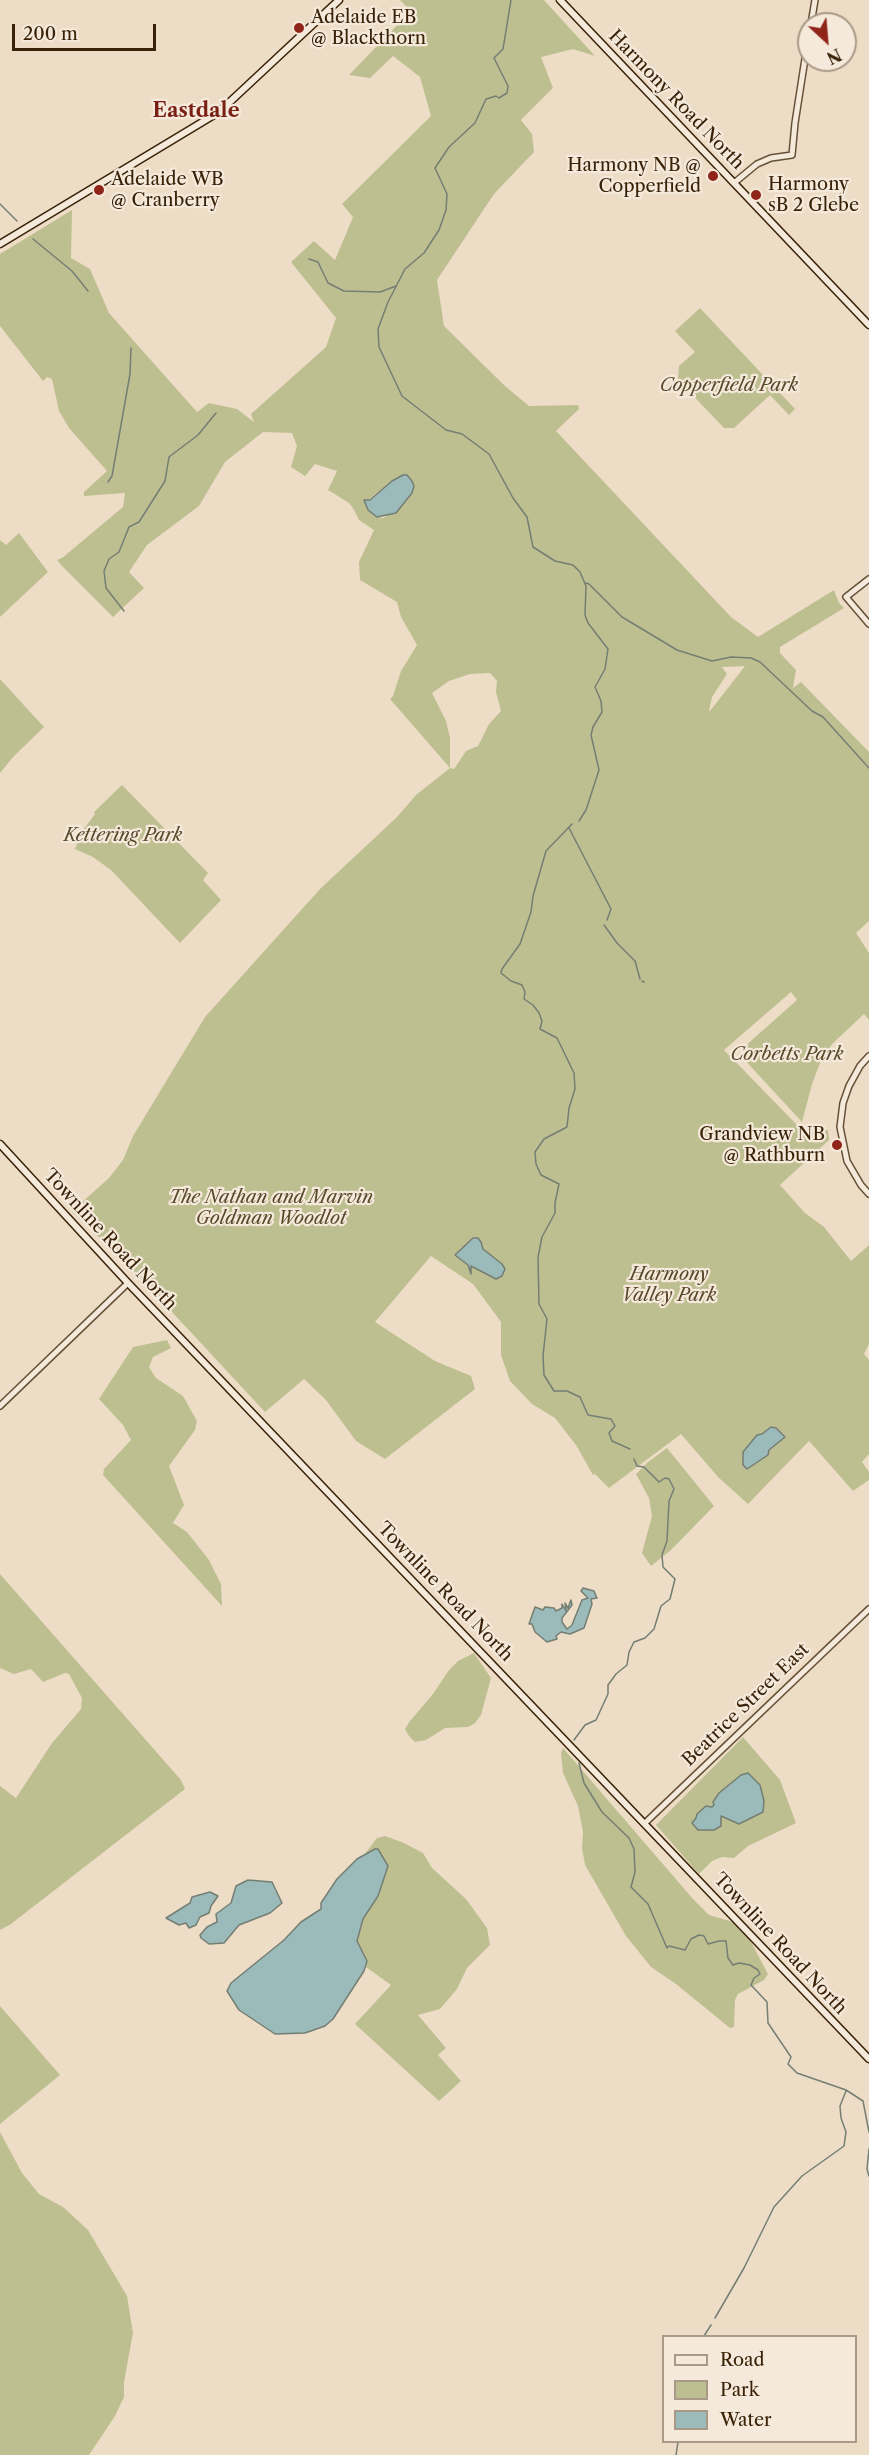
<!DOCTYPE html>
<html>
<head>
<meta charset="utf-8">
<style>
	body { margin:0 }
	#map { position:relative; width:869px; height:2455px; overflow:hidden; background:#eeddc6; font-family:"Libre Caslon Text",serif }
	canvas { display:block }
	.legend { position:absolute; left:662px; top:2335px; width:195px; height:108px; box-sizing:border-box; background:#f4e9da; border:2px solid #a99986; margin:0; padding:8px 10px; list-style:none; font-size:18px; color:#392207 }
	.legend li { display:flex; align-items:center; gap:12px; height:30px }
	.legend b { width:30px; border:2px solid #a99986 }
	.north { position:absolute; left:797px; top:12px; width:60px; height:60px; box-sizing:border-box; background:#f4e9da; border:2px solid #a99986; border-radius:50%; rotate:154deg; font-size:16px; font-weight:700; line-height:24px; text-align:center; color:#392207 }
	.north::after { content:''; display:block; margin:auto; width:21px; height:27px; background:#8f2418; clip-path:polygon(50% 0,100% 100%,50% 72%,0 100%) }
	.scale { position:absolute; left:12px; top:24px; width:144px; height:27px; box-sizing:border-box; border:3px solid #392207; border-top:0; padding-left:8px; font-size:18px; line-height:21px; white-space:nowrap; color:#392207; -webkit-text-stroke:4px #f4e9da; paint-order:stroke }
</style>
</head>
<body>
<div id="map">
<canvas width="869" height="2455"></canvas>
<ul class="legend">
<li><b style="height:8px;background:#f4e9da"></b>Road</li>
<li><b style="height:16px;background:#bebf91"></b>Park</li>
<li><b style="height:16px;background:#9bbbbb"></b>Water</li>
</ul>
<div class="north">N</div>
<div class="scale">200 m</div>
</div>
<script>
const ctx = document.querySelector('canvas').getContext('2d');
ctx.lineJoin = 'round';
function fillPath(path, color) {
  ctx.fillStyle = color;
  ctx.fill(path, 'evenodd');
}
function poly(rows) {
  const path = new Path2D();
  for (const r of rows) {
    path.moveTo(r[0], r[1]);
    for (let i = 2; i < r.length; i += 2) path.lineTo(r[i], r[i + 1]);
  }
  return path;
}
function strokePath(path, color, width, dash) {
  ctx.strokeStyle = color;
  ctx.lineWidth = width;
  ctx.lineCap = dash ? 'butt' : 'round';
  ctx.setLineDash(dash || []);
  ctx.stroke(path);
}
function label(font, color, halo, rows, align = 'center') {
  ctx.font = font + ' "Libre Caslon Text",serif';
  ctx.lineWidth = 4.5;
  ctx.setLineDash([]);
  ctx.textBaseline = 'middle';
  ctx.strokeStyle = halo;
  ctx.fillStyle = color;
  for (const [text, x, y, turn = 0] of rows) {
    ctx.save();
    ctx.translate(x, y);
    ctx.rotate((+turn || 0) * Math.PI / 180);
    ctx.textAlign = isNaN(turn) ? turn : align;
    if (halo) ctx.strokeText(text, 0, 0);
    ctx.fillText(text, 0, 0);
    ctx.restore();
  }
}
const green = poly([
	[400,0,544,0,595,56,573,49,541,57,553,88,521,120,532,134,534,152,494,194,437,280,444,326,505,386,529,406,578,405,579,409,556,431,731,617,758,637,834,590,839,603,844,608,780,647,780,653,796,670,793,688,801,682,869,752,869,921,856,933,869,953,869,1020,864,1014,832,1044,820,1063,812,1084,802,1122,741,1056,744,1047,797,1000,791,992,724,1050,798,1126,810,1130,828,1130,829,1140,780,1185,805,1213,824,1227,851,1261,869,1245,869,1344,864,1354,869,1360,869,1454,862,1462,869,1472,869,1480,853,1491,809,1441,748,1504,718,1477,681,1434,609,1488,595,1474,593,1475,576,1445,555,1418,532,1404,510,1381,501,1355,501,1322,473,1284,431,1256,375,1322,435,1361,471,1376,475,1389,385,1459,356,1441,326,1400,304,1379,265,1412,131,1268,72,1211,109,1178,123,1160,133,1136,205,1017,320,889,397,817,416,795,450,768,390,699,393,696,401,671,417,645,401,617,397,602,360,580,359,562,374,530,359,520,353,508,349,503,328,490,337,471,315,464,305,476,291,467,297,446,292,433,263,432,225,462,199,506,147,545,129,572,144,588,113,617,61,565,57,560,62,558,123,507,125,493,84,496,84,492,107,471,69,428,59,411,52,379,47,377,43,381,0,326,0,254,72,210,71,258,90,269,109,313,197,412,209,403,237,409,254,422,251,414,326,347,336,318,291,262,314,241,335,260,353,217,342,204,431,116,420,77,393,56,370,78,349,75,411,11],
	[407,476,412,481,392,513,383,518,377,517,368,510,366,503,374,495,398,477],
	[745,666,710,711,709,711,712,697,727,674,722,667],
	[490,673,497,681,496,692,501,711,489,724,478,746,466,751,454,769,450,768,450,738,446,721,432,693,449,681,470,674],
	[700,308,795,409,789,415,770,395,734,428,724,428,678,380,679,366,695,352,675,331],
	[19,533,48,572,0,617,0,540,6,545],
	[0,679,44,727,14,756,0,773],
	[122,785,208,873,203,880,221,900,180,943,111,870,93,857,75,849,81,833,95,814,94,812],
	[167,1340,171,1348,153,1357,149,1367,156,1378,183,1396,197,1421,195,1430,169,1466,184,1505,173,1523,187,1532,209,1560,221,1584,222,1606,103,1475,104,1469,131,1440,123,1425,99,1399,133,1347],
	[667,1448,714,1506,671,1550,651,1566,642,1553,652,1516,649,1498,636,1474,648,1462],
	[0,1574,181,1780,185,1789,11,1924,0,1930,0,1786,16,1798,52,1743,81,1709,82,1698,69,1674,65,1673,43,1682,31,1669,14,1674,0,1668],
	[474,1653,491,1678,481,1715,475,1723,468,1727,445,1728,426,1740,415,1742,409,1736,405,1729,410,1721,433,1694,449,1670,458,1661],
	[743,1737,780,1780,796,1823,748,1846,734,1858,722,1857,712,1861,699,1874,656,1825],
	[563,1748,693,1899,709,1915,733,1922,749,1938,768,1974,764,1980,738,1994,735,2000,734,2027,730,2028,676,1984,651,1967,626,1936,585,1865,582,1848,583,1832,578,1806,563,1773,561,1753],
	[385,1836,404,1843,423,1853,432,1868,466,1899,487,1928,490,1945,467,1968,457,1989,440,2009,418,2015,446,2048,438,2055,461,2081,439,2101,355,2024,391,1985,366,1967,367,1961,357,1941,363,1919,378,1896,388,1866,375,1849,364,1855,377,1838],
	[0,2006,60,2075,0,2124],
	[0,2132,22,2173,39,2194,63,2207,88,2230,127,2296,133,2333,124,2382,124,2397,115,2416,89,2455,0,2455]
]);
const water = poly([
	[403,475,407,475,412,481,414,486,412,493,396,513,377,517,368,510,364,500,370,500,392,481,403,475],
	[473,1238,478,1238,481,1242,483,1249,502,1264,505,1269,502,1276,496,1279,471,1266,471,1274,468,1265,455,1255,473,1238],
	[771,1427,776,1428,785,1437,769,1450,768,1455,747,1469,743,1465,743,1452,757,1435,762,1434,771,1427],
	[583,1588,594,1591,597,1598,591,1599,592,1604,584,1628,570,1634,561,1632,556,1636,557,1639,547,1642,535,1632,532,1624,529,1624,535,1607,543,1610,545,1607,554,1608,556,1611,562,1608,562,1604,566,1611,565,1603,568,1608,571,1600,572,1605,562,1618,562,1622,567,1629,572,1625,582,1600,588,1598,581,1591,583,1588],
	[748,1773,760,1785,764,1801,763,1812,739,1824,721,1816,721,1826,714,1830,698,1830,692,1823,696,1818,697,1814,706,1806,712,1807,714,1805,713,1802,719,1793,741,1775,748,1773],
	[375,1849,378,1849,388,1866,378,1896,363,1919,357,1941,367,1961,364,1971,333,2019,325,2026,305,2033,275,2034,239,2010,227,1991,231,1983,284,1940,301,1922,321,1909,321,1903,337,1879,357,1859,375,1849],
	[248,1880,272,1882,282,1903,270,1913,239,1925,224,1943,209,1944,201,1938,200,1935,207,1927,217,1922,216,1914,231,1903,236,1886,248,1880],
	[210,1892,218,1896,211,1906,209,1913,200,1917,196,1925,189,1928,186,1923,179,1925,166,1918,190,1903,192,1897,210,1892]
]);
const stream = poly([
	[511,0,503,49,494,58,508,86,507,93,499,98,496,96,486,99,475,123,449,147,435,168,447,194,446,210,439,230,424,253,405,269,388,302,378,329,379,347,402,396,446,430,462,434,489,454,513,498,527,517,533,547,555,561,573,565,580,572,586,586,585,615,588,623,608,649,605,669,595,687,601,701,602,712,593,727,591,735,599,770,586,810,579,821],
	[0,204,17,221],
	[33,239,72,271,88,291],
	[309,259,318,262,328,283,344,291,380,292,396,286],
	[108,482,112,476,130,374,131,348],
	[586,583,589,584,622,617,677,650,712,661,731,657,751,658,760,662,812,711,823,717,869,768],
	[124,611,106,588,104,571,109,559,119,552,129,527,139,522,165,481,169,457,198,435,216,413],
	[572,824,546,851,533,896,531,912,520,944,502,969,501,973,511,981,522,985,525,992,524,999,533,1005,539,1013,542,1021,540,1029,557,1038,574,1073,575,1089,569,1108,567,1127,544,1139,535,1152,536,1164,541,1175,559,1184,555,1203,555,1213,542,1237,538,1257,539,1304,547,1319,543,1356,544,1375,554,1391,567,1391,580,1397,588,1415,611,1419,615,1426,609,1433,612,1441,630,1449],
	[569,828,611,909,607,920],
	[604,925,617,943,635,961,640,979],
	[642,981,644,982],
	[574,1740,585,1725,596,1720,608,1694,608,1685,616,1674,627,1665,629,1652,634,1642,645,1638,654,1629,661,1606,670,1599,675,1579,663,1567,662,1555,667,1541,669,1501,674,1489,669,1479,665,1478,659,1482,644,1467,637,1466,634,1459],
	[579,1763,584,1783,602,1812,629,1838,634,1849,635,1872,631,1887,648,1904,667,1948,669,1946,685,1950,691,1939,699,1935,704,1936,708,1944,719,1941,726,1941,728,1958,733,1965,739,1963,750,1965,758,1970,760,1974,754,1978,751,1985,767,2002,768,2023,791,2057,788,2064,797,2073,846,2090,863,2101,869,2132],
	[869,2149,867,2169,869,2176],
	[715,2318,744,2268,774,2207,802,2176,844,2146,846,2132,841,2118,840,2106,846,2091],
	[704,2336,711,2325],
	[676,2455,678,2442]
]);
const tertiary = poly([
	[811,24,815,0],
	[734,183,757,164,771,158,792,155,795,123,809,33],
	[869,579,846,597,869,624],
	[869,1056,860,1066,849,1086,843,1103,840,1127,847,1161,861,1185,869,1194],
	[0,1406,128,1283],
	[645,1823,869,1609]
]);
const secondary = poly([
	[560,0,869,325],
	[0,244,219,112,339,0],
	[0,1144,128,1283,869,2059]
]);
const markers = [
	[299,28,6,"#8f2418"],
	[713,176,6,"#8f2418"],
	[99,190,6,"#8f2418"],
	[756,195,6,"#8f2418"],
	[837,1145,6,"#8f2418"]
];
const poiNames = [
	["Adelaide EB",311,18],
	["@ Blackthorn",311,39],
	["Harmony NB @",701,166,"right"],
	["Copperfield",701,187,"right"],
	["Adelaide WB",111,180],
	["@ Cranberry",111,201],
	["Harmony",768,185],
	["sB 2 Glebe",768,206],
	["Grandview NB",825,1135,"right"],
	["@ Rathburn",825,1156,"right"]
];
const streetNames = [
	["Harmony Road North",676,100,46],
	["Townline Road North",110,1240,47],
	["Townline Road North",445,1592,46],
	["Beatrice Street East",746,1705,-44],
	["Townline Road North",780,1944,47]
];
const parkNames = [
	["Copperfield Park",729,386],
	["Kettering Park",123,836],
	["Corbetts Park",787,1055],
	["The Nathan and Marvin",271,1198],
	["Goldman Woodlot",271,1219],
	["Harmony",669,1275],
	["Valley Park",669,1296]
];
const neighbourhoodNames = [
	["Eastdale",196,111]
];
fillPath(green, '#bebf91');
fillPath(water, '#9bbbbb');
strokePath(water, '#747e73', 1.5);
strokePath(stream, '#747e73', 1.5);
strokePath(tertiary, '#665137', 8);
strokePath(secondary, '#392207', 9);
strokePath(tertiary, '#f4e9da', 5);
strokePath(secondary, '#f4e9da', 6);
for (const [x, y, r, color] of markers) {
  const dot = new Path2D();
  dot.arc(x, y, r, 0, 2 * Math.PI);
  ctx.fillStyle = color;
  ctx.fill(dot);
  strokePath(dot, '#f4e9da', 2);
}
label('18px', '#392207', '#f4e9da', poiNames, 'left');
label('18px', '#392207', '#f4e9da', streetNames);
label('italic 18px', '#5a492a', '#f4e9da', parkNames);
label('bold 20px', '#7a1f14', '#f4e9da', neighbourhoodNames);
</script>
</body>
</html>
